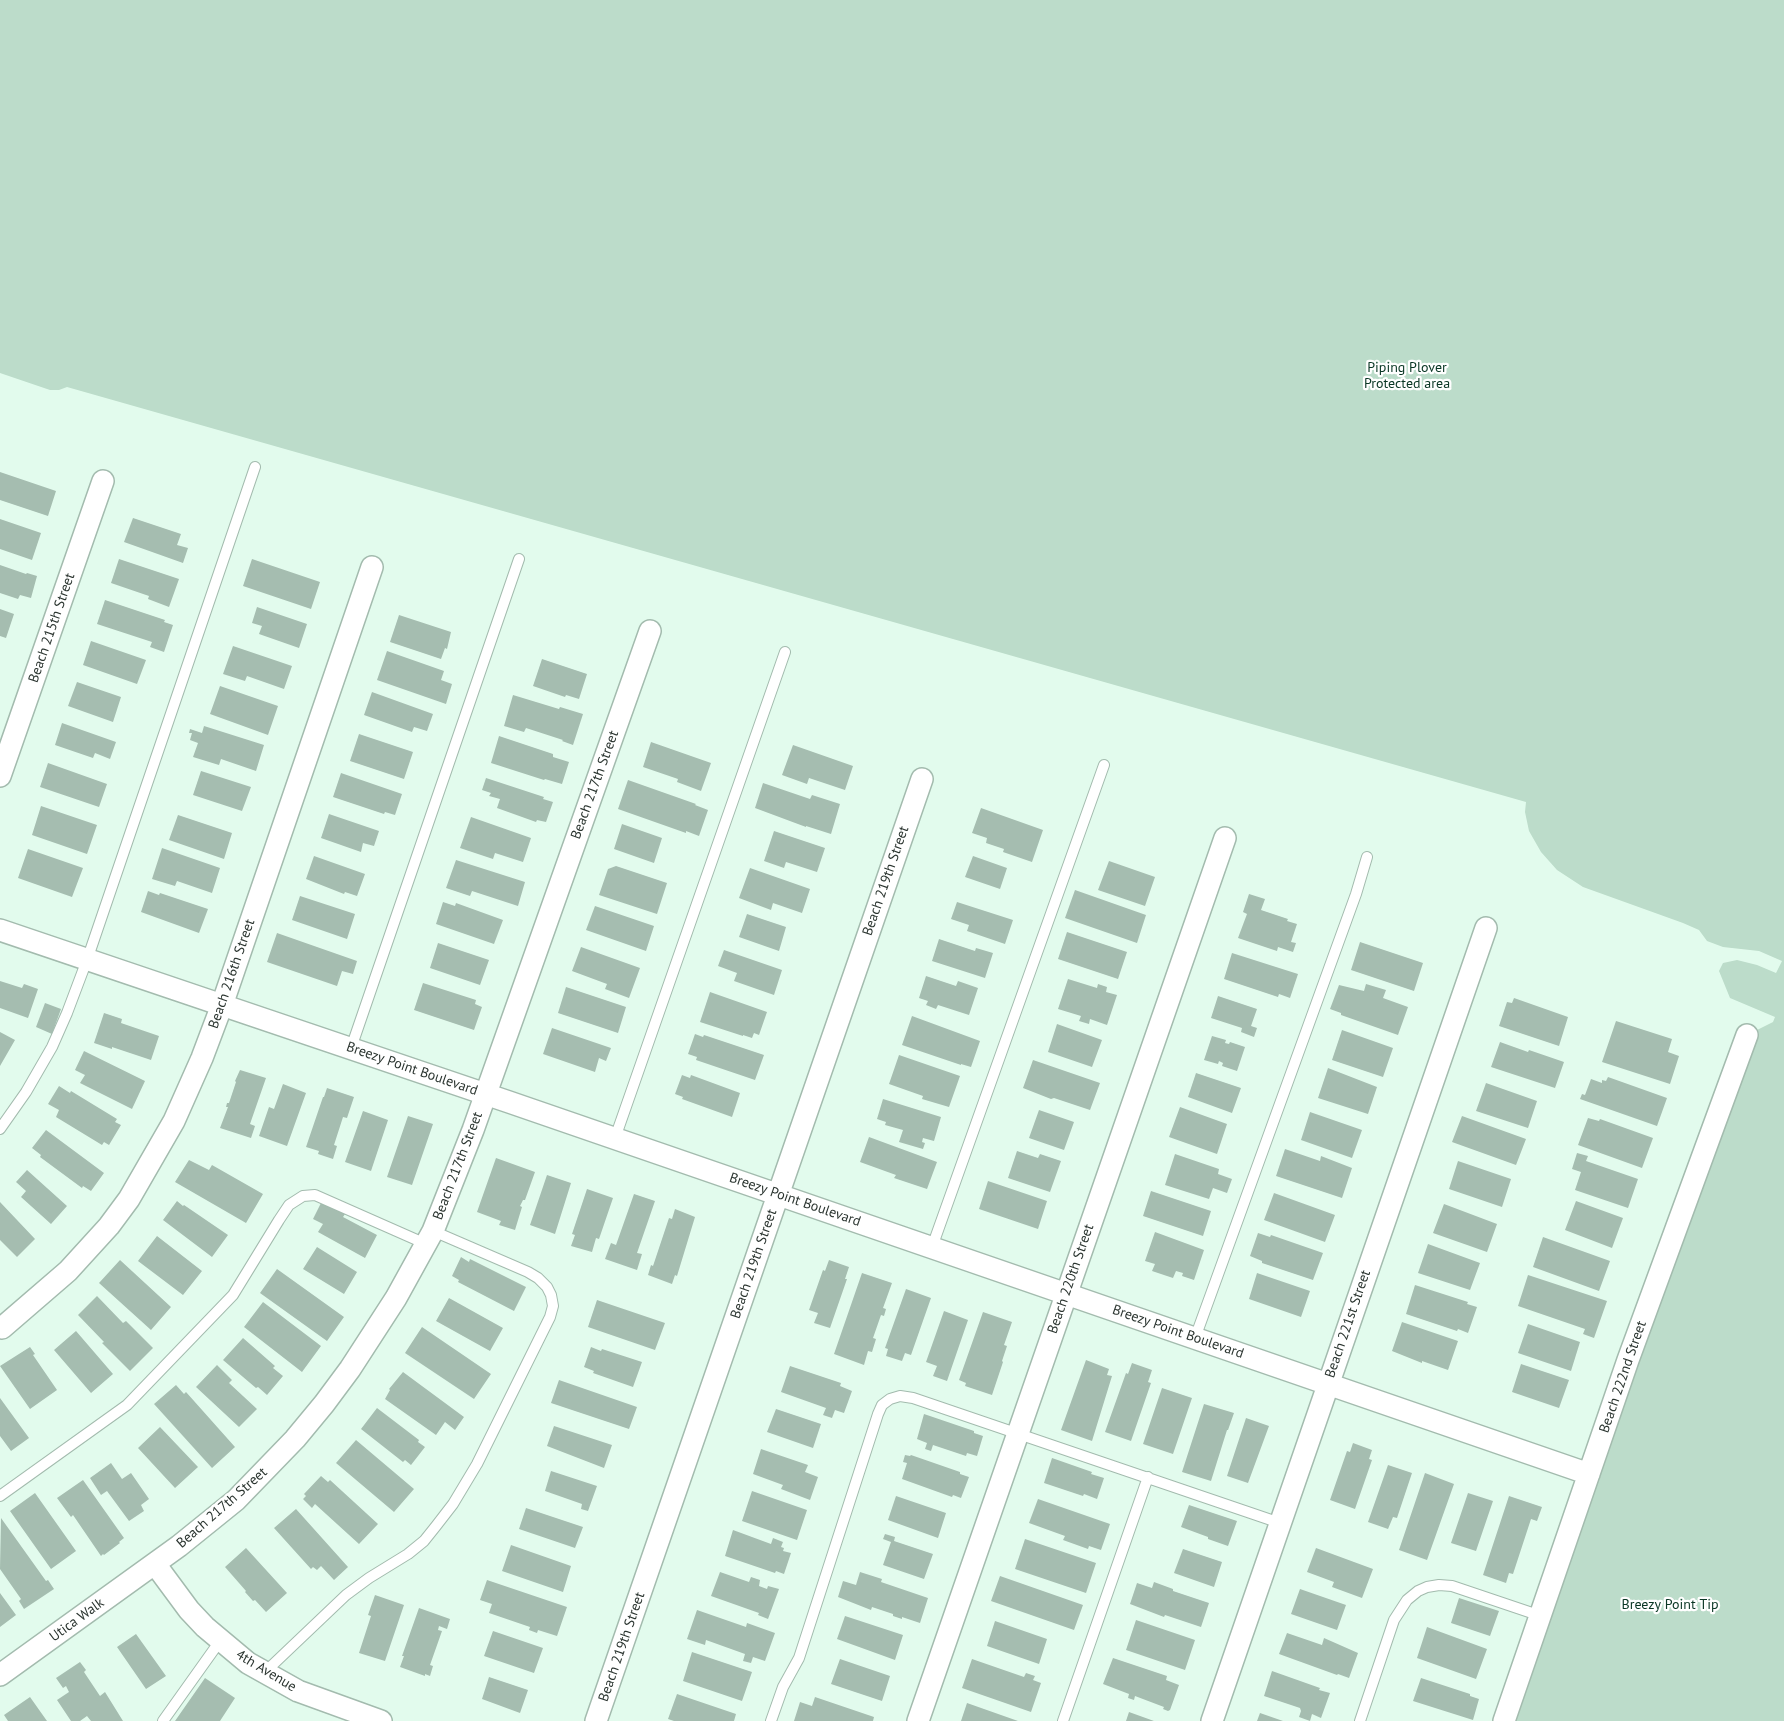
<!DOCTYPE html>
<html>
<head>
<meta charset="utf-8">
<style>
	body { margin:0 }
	canvas { display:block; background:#e2fbed }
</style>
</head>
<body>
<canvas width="1784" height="1721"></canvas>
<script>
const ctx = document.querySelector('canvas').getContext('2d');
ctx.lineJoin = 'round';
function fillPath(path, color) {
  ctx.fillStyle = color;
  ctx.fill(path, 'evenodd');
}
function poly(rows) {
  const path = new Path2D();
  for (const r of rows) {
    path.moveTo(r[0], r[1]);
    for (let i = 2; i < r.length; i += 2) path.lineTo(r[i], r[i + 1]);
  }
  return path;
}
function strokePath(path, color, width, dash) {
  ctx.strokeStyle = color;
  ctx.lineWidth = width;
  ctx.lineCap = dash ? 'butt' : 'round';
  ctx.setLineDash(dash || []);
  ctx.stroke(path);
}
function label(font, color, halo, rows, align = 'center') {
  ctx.font = font + ' "PT Sans",sans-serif';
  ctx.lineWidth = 4.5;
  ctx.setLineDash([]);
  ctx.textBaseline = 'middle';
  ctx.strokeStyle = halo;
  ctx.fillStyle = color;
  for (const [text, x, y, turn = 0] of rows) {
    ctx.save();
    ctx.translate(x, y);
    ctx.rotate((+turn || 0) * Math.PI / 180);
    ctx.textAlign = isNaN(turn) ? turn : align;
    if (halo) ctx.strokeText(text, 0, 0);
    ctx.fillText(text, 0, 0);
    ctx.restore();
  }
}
const green = poly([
	[0,0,1784,0,1784,1721,1508,1721,1747,1035,1773,1022,1775,1017,1730,998,1719,971,1723,963,1737,960,1757,965,1776,973,1782,961,1759,951,1723,947,1707,941,1699,930,1683,923,1583,887,1557,870,1541,852,1529,831,1525,812,1526,802,67,387,59,390,50,390,0,373]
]);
const building = poly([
	[0,472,56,491,48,516,0,500],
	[133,518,181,534,177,545,188,548,183,563,124,542],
	[0,519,41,533,32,560,0,549],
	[119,559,179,579,169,607,148,599,149,596,111,583],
	[252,559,320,582,311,609,243,586],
	[0,565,26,574,27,573,37,576,31,598,20,595,18,599,0,593],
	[105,600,165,620,164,622,173,625,164,652,150,647,152,642,97,624],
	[257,607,307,624,299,648,259,634,262,626,252,623],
	[0,609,14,614,6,638,0,636],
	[399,615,451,632,447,649,445,648,441,659,390,642],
	[91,641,146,660,137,684,83,665],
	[233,646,292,666,284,689,247,676,245,681,223,674],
	[387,651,444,671,441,680,452,684,446,704,377,680],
	[542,659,587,674,579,699,566,695,565,697,533,686],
	[77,682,121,697,113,722,68,706],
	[220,686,278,706,268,735,210,714],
	[372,692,433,714,427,731,414,727,412,732,364,715],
	[513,695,559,709,560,707,583,714,573,745,562,741,563,740,526,728,524,732,504,726],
	[62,723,116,742,110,759,95,753,93,758,55,745],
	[204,726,264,745,256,771,221,759,219,765,193,757,198,743,190,740,192,733,189,733,190,729,202,733],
	[359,734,413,752,404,779,350,761],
	[499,736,553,754,553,757,569,762,562,784,545,779,544,780,491,763],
	[651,742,711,763,701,791,677,782,678,779,643,767],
	[793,745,853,766,845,790,809,778,807,784,782,775],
	[48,763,107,784,99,807,40,787],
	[201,771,251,787,242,811,193,795],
	[341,773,402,794,395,815,385,812,384,814,333,797],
	[486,778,544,797,543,799,553,802,546,822,537,820,536,822,497,808,500,799,489,796,491,793,482,790],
	[628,780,696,804,695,805,708,810,699,836,686,831,686,833,618,809],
	[763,783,810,799,812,795,840,804,831,834,806,826,806,827,755,808],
	[41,806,97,825,87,854,32,835],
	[981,808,1043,830,1032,862,1003,852,1004,849,986,843,987,838,972,833],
	[329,814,379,831,374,846,363,843,361,852,321,838],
	[178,815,232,833,224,859,169,840],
	[471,817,531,838,523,862,495,853,493,859,460,848],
	[622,824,662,838,654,863,614,849],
	[774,831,825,848,817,872,786,862,784,868,764,861],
	[162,848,220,868,212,893,177,881,175,886,152,879],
	[28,849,83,868,72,897,18,878],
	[314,856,365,874,357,896,345,892,344,894,306,879],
	[973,856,1007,868,1000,889,965,877],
	[456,860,525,882,518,906,472,891,470,896,446,888],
	[1109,861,1155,877,1145,906,1098,890],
	[616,866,667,883,657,914,599,895,608,869],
	[750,868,810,889,802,913,773,903,771,910,739,898],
	[1075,890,1146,915,1137,943,1065,918],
	[148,891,159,895,160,893,208,909,199,933,141,912],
	[1249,894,1265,899,1261,910,1288,919,1287,921,1297,924,1291,942,1296,943,1293,952,1278,947,1277,951,1238,938,1247,914,1243,912],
	[300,896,355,914,347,939,292,920],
	[443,902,455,906,456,903,503,920,494,944,436,924],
	[957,902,1013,920,1005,944,967,931,969,925,951,919],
	[595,906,654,926,646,951,586,930],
	[747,914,786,927,779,951,739,937],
	[1067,932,1127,952,1118,979,1058,959],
	[277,933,357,961,353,974,342,971,337,986,267,962],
	[939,939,975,951,976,948,993,953,985,978,932,961],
	[1360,942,1423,963,1414,991,1351,970],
	[438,943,489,960,480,985,430,968],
	[581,947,640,968,629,998,605,989,607,984,572,971],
	[724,950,782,970,774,995,734,981,737,973,718,966],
	[1232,953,1298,974,1290,998,1279,994,1278,997,1224,979],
	[926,976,956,986,958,981,978,988,969,1015,938,1005,936,1009,926,1005,928,1001,919,998],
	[1068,979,1097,988,1098,984,1107,987,1106,992,1117,995,1107,1025,1090,1019,1089,1024,1079,1021,1081,1016,1058,1009],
	[0,981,22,988,24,984,38,989,28,1018,0,1008],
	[423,983,476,1000,475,1004,482,1007,474,1030,414,1010],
	[1366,984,1386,990,1383,998,1408,1007,1398,1035,1341,1015,1341,1013,1330,1009,1339,985,1364,991],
	[566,987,626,1007,618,1033,558,1013],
	[710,992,767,1012,759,1035,754,1033,752,1038,743,1035,743,1036,700,1022],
	[1218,996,1257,1009,1251,1026,1257,1028,1254,1037,1241,1032,1242,1028,1211,1018],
	[1514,998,1568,1017,1559,1046,1499,1026,1507,1002,1512,1003],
	[45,1003,61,1009,52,1034,36,1027],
	[104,1013,122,1019,121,1023,159,1036,151,1060,112,1047,112,1049,94,1043],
	[912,1016,980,1041,971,1067,961,1064,961,1065,902,1045],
	[1616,1021,1672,1039,1668,1052,1679,1056,1670,1084,1602,1062],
	[1057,1024,1102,1040,1092,1067,1048,1052],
	[552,1028,611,1048,606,1061,599,1058,595,1072,543,1054],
	[1342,1030,1393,1048,1383,1077,1332,1060],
	[0,1032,15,1040,0,1066],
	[695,1034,703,1037,704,1035,764,1055,755,1080,696,1060,697,1057,688,1054],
	[1212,1036,1226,1040,1225,1043,1229,1044,1230,1042,1245,1047,1237,1071,1222,1066,1223,1063,1219,1061,1218,1064,1204,1060],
	[1500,1042,1528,1052,1529,1050,1564,1062,1555,1088,1491,1067],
	[84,1051,145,1081,132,1109,80,1083,85,1075,75,1070],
	[899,1055,960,1076,949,1107,922,1099,923,1096,889,1084],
	[1033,1060,1100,1083,1090,1110,1054,1098,1051,1099,1023,1088],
	[1328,1068,1377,1087,1368,1114,1318,1098],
	[240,1070,266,1078,250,1124,255,1126,251,1138,220,1128,228,1107,226,1107,227,1103,229,1103,236,1082,235,1081],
	[1196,1073,1241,1088,1232,1113,1188,1097],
	[682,1075,690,1078,691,1075,740,1093,732,1117,682,1099,683,1097,675,1094],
	[1608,1077,1667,1098,1657,1126,1580,1099,1582,1094,1585,1095,1591,1079,1602,1083,1602,1080,1606,1081],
	[1486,1083,1537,1101,1528,1128,1476,1111],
	[283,1084,306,1093,287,1146,259,1136,269,1107,274,1109],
	[59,1086,70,1093,71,1091,117,1119,115,1122,121,1125,109,1145,104,1142,102,1145,56,1117,59,1110,48,1104],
	[327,1088,354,1097,347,1118,343,1117,334,1145,337,1146,333,1159,318,1154,319,1151,306,1147,323,1097,324,1097],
	[883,1099,941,1117,934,1141,923,1138,922,1142,925,1143,923,1149,899,1142,903,1130,885,1125,886,1122,877,1119],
	[1180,1107,1227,1124,1217,1154,1169,1137],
	[1039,1110,1074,1122,1064,1150,1029,1138],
	[363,1111,388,1120,371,1171,345,1162],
	[1310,1112,1362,1130,1352,1158,1301,1140],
	[408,1116,433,1124,412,1185,387,1177],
	[1462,1116,1526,1139,1516,1165,1452,1142],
	[1588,1118,1599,1121,1600,1119,1653,1138,1642,1168,1578,1145],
	[46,1130,104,1173,91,1191,83,1186,82,1188,40,1157,41,1155,32,1148],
	[869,1137,937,1162,927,1189,894,1178,896,1175,860,1162],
	[1285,1149,1320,1161,1321,1156,1352,1168,1342,1198,1276,1176],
	[1017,1151,1038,1158,1040,1154,1061,1161,1050,1192,1008,1178],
	[1577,1153,1588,1156,1586,1161,1638,1179,1628,1208,1575,1190,1581,1172,1572,1169],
	[1175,1154,1219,1169,1218,1174,1232,1179,1227,1193,1213,1188,1209,1199,1165,1185],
	[496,1158,535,1172,525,1200,523,1200,520,1206,522,1207,515,1230,499,1225,501,1221,477,1212],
	[189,1160,209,1170,212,1165,263,1194,246,1223,175,1182],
	[1458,1161,1511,1179,1502,1207,1449,1189],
	[27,1170,67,1206,51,1224,21,1197,26,1191,16,1182],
	[547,1175,571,1183,555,1234,530,1225],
	[988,1181,1047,1201,1038,1229,979,1209],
	[587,1189,613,1198,599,1239,596,1238,592,1252,571,1246,575,1235,572,1234],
	[1151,1191,1211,1211,1203,1236,1143,1216],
	[1274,1193,1335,1215,1325,1242,1264,1220],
	[634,1194,655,1201,637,1253,642,1254,637,1270,605,1259,611,1243,616,1245],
	[177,1201,183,1206,184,1205,228,1235,212,1257,163,1220],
	[322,1201,345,1214,343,1217,377,1235,365,1258,318,1232,323,1224,313,1219],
	[1576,1201,1623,1218,1612,1248,1565,1230],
	[0,1202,35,1239,17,1257,0,1240],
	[1444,1204,1497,1224,1487,1252,1433,1233],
	[675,1209,695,1217,677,1276,675,1275,672,1284,648,1275,651,1265,653,1266,669,1218,672,1219],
	[1155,1232,1204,1250,1194,1280,1182,1276,1183,1273,1176,1271,1173,1278,1152,1271,1155,1264,1145,1261],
	[1258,1233,1270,1237,1271,1235,1323,1253,1313,1280,1262,1263,1262,1261,1250,1256],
	[157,1236,202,1271,183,1295,138,1261],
	[1543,1237,1610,1261,1599,1291,1533,1267],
	[1428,1244,1480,1263,1470,1290,1418,1273],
	[317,1247,357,1272,344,1294,303,1269],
	[461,1257,469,1262,470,1259,526,1287,514,1311,458,1282,459,1280,452,1276],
	[120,1260,171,1307,151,1330,99,1283],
	[829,1260,849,1267,845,1279,847,1279,830,1328,814,1323,818,1313,809,1310,823,1270,825,1271],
	[277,1269,344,1317,327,1341,260,1293],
	[862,1273,892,1283,883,1308,886,1309,884,1316,881,1315,873,1338,876,1339,872,1352,868,1351,864,1365,834,1354],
	[1257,1273,1310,1291,1301,1317,1249,1299],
	[1528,1275,1607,1301,1594,1338,1583,1334,1585,1329,1518,1306],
	[1415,1285,1468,1302,1467,1304,1477,1307,1468,1333,1458,1329,1457,1331,1406,1314],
	[906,1289,931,1298,911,1355,905,1353,902,1361,886,1356,888,1349,885,1348],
	[97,1296,123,1323,126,1321,153,1348,130,1371,102,1343,104,1342,78,1315],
	[449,1298,503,1328,490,1351,436,1321],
	[597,1300,665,1323,655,1350,588,1327],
	[263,1302,321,1346,302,1372,244,1327],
	[944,1311,968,1320,947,1381,933,1376,937,1366,926,1362],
	[983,1312,1012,1322,1004,1345,1007,1346,1002,1361,1003,1362,992,1395,965,1386,966,1383,959,1380],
	[1402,1322,1458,1341,1448,1370,1422,1361,1422,1363,1392,1351],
	[1528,1324,1580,1342,1571,1371,1518,1353],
	[422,1327,491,1374,474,1399,405,1353],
	[76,1331,113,1374,91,1393,54,1350],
	[243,1338,275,1366,273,1368,283,1376,267,1395,258,1387,256,1388,223,1360],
	[30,1347,35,1354,33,1355,57,1390,30,1409,0,1366],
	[591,1347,601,1351,602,1349,642,1362,633,1387,593,1373,594,1371,584,1367],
	[1086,1360,1109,1369,1107,1375,1112,1376,1092,1441,1061,1430],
	[1132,1363,1152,1370,1148,1382,1151,1383,1131,1441,1105,1432,1126,1373,1128,1374],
	[1521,1364,1569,1380,1559,1408,1512,1392],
	[217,1365,232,1380,229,1383,257,1409,239,1427,196,1387],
	[790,1366,841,1383,840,1386,852,1391,844,1413,835,1410,832,1418,823,1415,826,1408,781,1392],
	[403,1372,464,1417,455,1430,445,1422,436,1435,385,1399,390,1390,389,1389],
	[559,1380,637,1407,629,1429,551,1403],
	[176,1385,184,1394,186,1392,235,1447,212,1468,154,1404],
	[1162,1388,1192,1398,1173,1454,1143,1444],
	[0,1398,29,1438,11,1451,0,1436],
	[1204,1404,1234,1413,1228,1430,1227,1430,1211,1481,1182,1472],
	[377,1408,419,1440,418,1442,425,1447,411,1465,405,1460,403,1462,361,1429],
	[776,1409,821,1424,813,1448,767,1432],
	[924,1414,974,1431,974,1433,983,1436,977,1456,967,1453,966,1456,933,1445,931,1451,925,1449,927,1443,917,1439],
	[1246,1418,1269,1426,1248,1483,1227,1476],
	[554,1426,612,1445,604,1468,547,1446],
	[160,1427,198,1467,175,1488,138,1448],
	[356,1440,414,1489,394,1512,336,1463],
	[1353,1443,1372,1450,1369,1459,1372,1460,1355,1509,1330,1500,1347,1451,1350,1452],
	[761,1449,808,1465,805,1472,818,1477,810,1500,781,1489,783,1485,753,1474],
	[905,1455,910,1456,911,1455,960,1472,960,1474,969,1477,961,1498,953,1495,952,1497,902,1479,907,1463,903,1462],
	[1052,1458,1092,1472,1091,1474,1104,1478,1097,1499,1084,1494,1083,1496,1044,1483],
	[111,1463,122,1479,131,1473,149,1499,141,1505,144,1511,129,1521,107,1491,101,1495,90,1478],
	[1388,1465,1412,1473,1397,1518,1393,1517,1388,1529,1368,1522],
	[551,1471,597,1486,588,1511,581,1509,582,1504,545,1491],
	[1425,1473,1454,1484,1427,1560,1399,1550],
	[321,1476,328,1482,330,1480,378,1524,359,1544,315,1504,312,1508,303,1499,306,1496,304,1494],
	[83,1480,124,1538,119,1542,120,1543,104,1555,103,1554,101,1556,73,1515,71,1517,57,1498],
	[752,1491,807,1510,797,1540,742,1521],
	[35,1493,76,1551,51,1569,10,1511],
	[1468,1493,1493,1501,1476,1551,1451,1543],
	[896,1496,946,1513,938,1538,888,1520],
	[1509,1496,1542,1507,1537,1521,1531,1519,1513,1574,1509,1573,1506,1583,1483,1575],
	[1038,1499,1110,1524,1101,1550,1089,1546,1088,1549,1063,1540,1065,1536,1029,1523],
	[1189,1505,1237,1521,1228,1546,1208,1539,1208,1537,1181,1527],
	[526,1508,583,1527,575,1548,519,1529],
	[296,1509,348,1567,334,1580,321,1566,317,1570,313,1567,311,1569,274,1528],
	[1,1518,46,1581,48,1580,54,1589,24,1609,19,1601,21,1599,0,1569],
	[733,1530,771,1544,773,1538,783,1542,781,1547,784,1548,783,1551,791,1553,784,1574,776,1571,775,1573,725,1556],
	[885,1534,895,1537,894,1541,933,1554,924,1579,883,1565,891,1542,883,1539],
	[1025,1539,1096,1563,1086,1593,1015,1569],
	[511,1545,571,1566,563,1592,502,1571],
	[246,1548,287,1593,266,1612,255,1600,253,1601,245,1592,246,1591,225,1567],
	[1316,1548,1373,1569,1362,1598,1332,1587,1334,1582,1307,1572],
	[1183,1549,1222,1562,1214,1587,1174,1573],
	[720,1572,749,1582,751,1577,760,1580,759,1586,767,1589,768,1586,779,1589,768,1619,758,1615,759,1613,711,1596],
	[860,1572,882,1579,881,1582,928,1598,920,1623,902,1617,902,1619,893,1616,893,1614,872,1607,871,1610,838,1597,843,1581,856,1585],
	[1000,1576,1083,1605,1074,1630,991,1601],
	[487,1580,567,1607,557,1636,538,1630,537,1633,529,1630,530,1627,489,1613,492,1604,480,1600],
	[1154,1582,1173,1589,1173,1591,1209,1603,1201,1627,1165,1615,1164,1617,1130,1604,1137,1583,1152,1588],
	[1300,1589,1346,1605,1337,1630,1291,1614],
	[0,1593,16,1615,0,1627],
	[375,1595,404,1605,385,1661,359,1653,371,1616,368,1615],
	[1459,1598,1499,1611,1490,1636,1451,1623],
	[419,1608,450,1619,447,1629,439,1626,438,1630,442,1631,430,1665,433,1666,430,1676,425,1674,425,1676,400,1667,404,1656,402,1656],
	[697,1610,746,1627,747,1623,775,1633,765,1661,753,1657,751,1663,743,1661,745,1654,706,1640,705,1645,687,1639],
	[845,1616,903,1635,895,1660,837,1639],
	[1136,1620,1195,1640,1185,1670,1126,1650],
	[995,1621,1047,1639,1039,1664,987,1646],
	[1427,1627,1487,1649,1476,1679,1417,1658],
	[493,1631,543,1648,534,1673,484,1656],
	[1287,1633,1322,1645,1324,1638,1358,1653,1349,1678,1338,1674,1337,1675,1279,1654],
	[136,1634,166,1676,146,1689,117,1647],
	[692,1652,752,1672,742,1701,683,1681],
	[1113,1658,1167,1676,1166,1680,1179,1685,1170,1710,1168,1711,1163,1709,1164,1707,1135,1696,1134,1700,1128,1698,1129,1694,1103,1684],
	[840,1659,890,1676,882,1701,831,1684],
	[972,1659,1024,1677,1026,1673,1035,1676,1033,1680,1041,1683,1031,1712,962,1688],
	[80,1662,86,1670,84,1672,100,1696,105,1692,123,1721,91,1721,87,1716,80,1721,71,1721,57,1700,69,1692,66,1686,63,1688,56,1678],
	[1272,1671,1320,1688,1319,1690,1330,1693,1321,1718,1312,1714,1310,1721,1299,1717,1301,1711,1300,1708,1264,1696],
	[489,1677,528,1690,520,1713,482,1699],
	[205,1678,235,1698,220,1721,175,1721],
	[1421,1678,1470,1694,1470,1696,1479,1699,1473,1720,1413,1701],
	[677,1694,736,1714,734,1721,674,1721,668,1719],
	[30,1697,47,1721,8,1721,4,1715],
	[815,1697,874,1717,873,1721,794,1721,800,1702,812,1706],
	[967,1703,1018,1721,961,1721],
	[1129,1712,1154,1721,1126,1721],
	[1260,1713,1283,1721,1257,1721]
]);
const service = poly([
	[351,1048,519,559],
	[0,1129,26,1092,52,1047,67,1013,87,960,255,467],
	[615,1138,785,652],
	[932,1247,1104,765],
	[1195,1338,1356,894,1367,857],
	[0,1496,127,1405,233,1295,279,1220,289,1205,303,1196,315,1195,426,1244],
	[264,1673,346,1595,369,1578,408,1554,424,1541,436,1526,453,1504,477,1464,550,1317,553,1306,551,1295,547,1287,538,1278,528,1272,433,1231],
	[163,1721,220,1641],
	[771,1721,783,1687,799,1658,878,1414,882,1405,890,1399,900,1396,913,1398,1280,1523],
	[1063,1721,1148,1477],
	[1360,1721,1394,1620,1407,1600,1418,1591,1427,1587,1439,1585,1452,1586,1541,1616]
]);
const minor = poly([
	[0,776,103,481],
	[0,930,509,1102,1589,1474],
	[2,1328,68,1271,109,1226,129,1199,174,1121,202,1058,222,1005,372,567],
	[155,1564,189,1610,205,1627,248,1663,298,1691,381,1721],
	[0,1675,179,1546,236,1500,295,1439,324,1404,350,1369,396,1298,433,1231,473,1130,650,631],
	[596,1721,922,779],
	[918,1721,1225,838],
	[1212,1721,1486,928],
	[1504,1721,1628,1360,1747,1035]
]);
const parkNames = [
	["Piping Plover",1407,368],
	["Protected area",1407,384],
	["Breezy Point Tip",1670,1605]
];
const streetNames = [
	["Beach 215th Street",52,628,-71],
	["Beach 217th Street",595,785,-70],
	["Beach 219th Street",886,881,-71],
	["Beach 216th Street",232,974,-71],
	["Breezy Point Boulevard",412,1069,19],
	["Beach 217th Street",458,1166,-69],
	["Breezy Point Boulevard",795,1200,19],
	["Beach 219th Street",754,1264,-71],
	["Beach 220th Street",1071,1279,-71],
	["Beach 221st Street",1348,1324,-71],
	["Breezy Point Boulevard",1178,1332,19],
	["Beach 222nd Street",1623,1377,-71],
	["Beach 217th Street",222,1508,-41],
	["Utica Walk",77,1620,-36],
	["Beach 219th Street",622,1647,-71],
	["4th Avenue",266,1671,31]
];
fillPath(green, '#bcdcca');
fillPath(building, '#a5bdb0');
strokePath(service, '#a3bbae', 12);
strokePath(minor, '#a3bbae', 24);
strokePath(service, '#fff', 10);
strokePath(minor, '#fff', 21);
label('14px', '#093624', '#fff', parkNames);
label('14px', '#2b3530', '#fff', streetNames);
</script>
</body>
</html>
